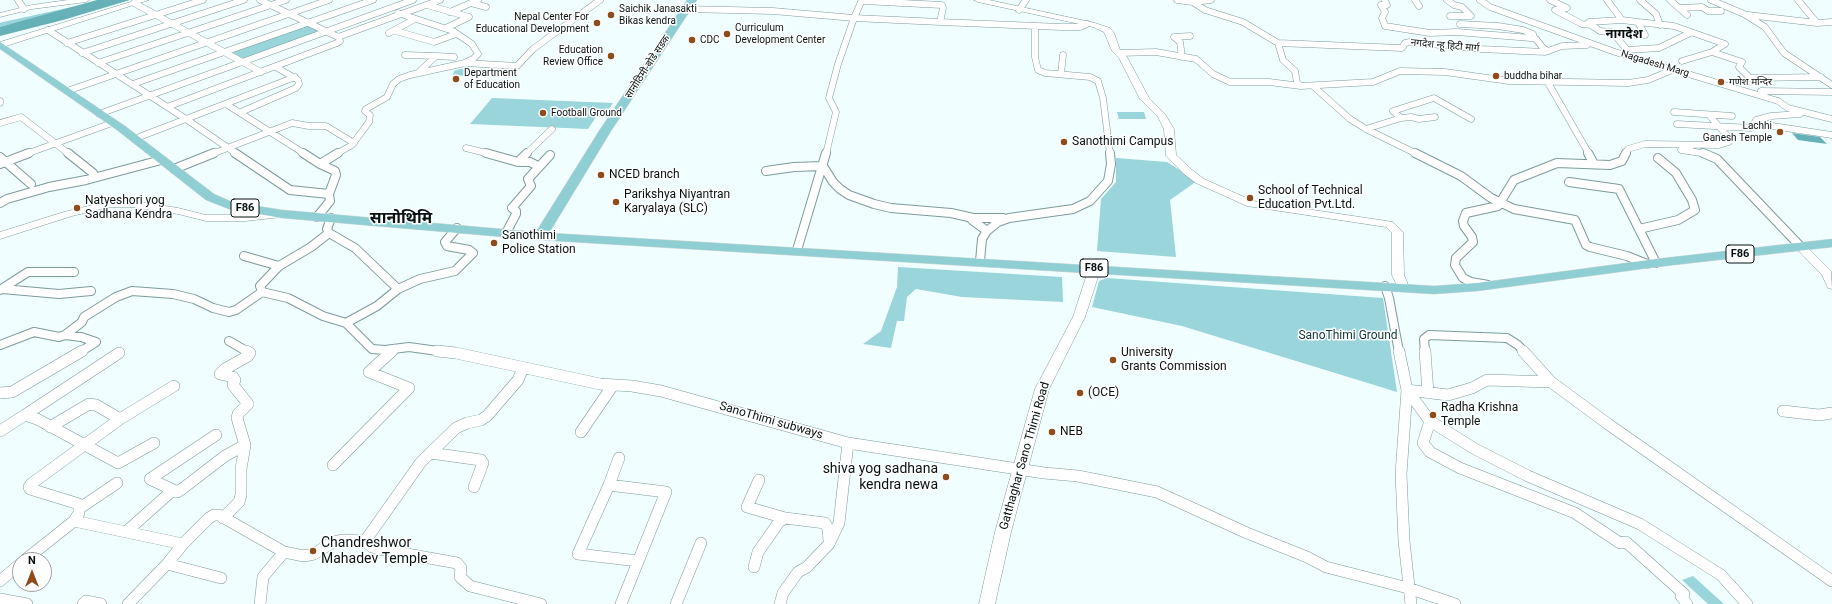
<!DOCTYPE html>
<html>
<head>
<meta charset="utf-8">
<style>
	body { margin:0 }
	#map { position:relative; width:1832px; height:604px; overflow:hidden; background:#f1feff; font-family:Roboto,sans-serif }
	canvas { display:block }
	.north { position:absolute; left:12px; top:552px; width:40px; height:40px; box-sizing:border-box; background:#fff; border:1px solid #9ca0a0; border-radius:50%; rotate:0deg; font-size:11px; font-weight:700; line-height:16px; text-align:center; color:#071112 }
	.north::after { content:''; display:block; margin:auto; width:14px; height:18px; background:#8e4b1c; clip-path:polygon(50% 0,100% 100%,50% 72%,0 100%) }
</style>
</head>
<body>
<div id="map">
<canvas width="1832" height="604"></canvas>
<div class="north">N</div>
</div>
<script>
const ctx = document.querySelector('canvas').getContext('2d');
ctx.lineJoin = 'round';
function fillPath(path, color) {
  ctx.fillStyle = color;
  ctx.fill(path, 'evenodd');
}
function poly(rows) {
  const path = new Path2D();
  for (const r of rows) {
    path.moveTo(r[0], r[1]);
    for (let i = 2; i < r.length; i += 2) path.lineTo(r[i], r[i + 1]);
  }
  return path;
}
function strokePath(path, color, width, dash) {
  ctx.strokeStyle = color;
  ctx.lineWidth = width;
  ctx.lineCap = dash ? 'butt' : 'round';
  ctx.setLineDash(dash || []);
  ctx.stroke(path);
}
function label(font, color, halo, rows, align = 'center') {
  ctx.font = font + ' Roboto,"Noto Sans Devanagari",sans-serif';
  ctx.lineWidth = 3;
  ctx.setLineDash([]);
  ctx.textBaseline = 'middle';
  ctx.strokeStyle = halo;
  ctx.fillStyle = color;
  for (const [text, x, y, turn = 0] of rows) {
    ctx.save();
    ctx.translate(x, y);
    ctx.rotate((+turn || 0) * Math.PI / 180);
    ctx.textAlign = isNaN(turn) ? turn : align;
    if (halo) ctx.strokeText(text, 0, 0);
    ctx.fillText(text, 0, 0);
    ctx.restore();
  }
}
const green = poly([
	[81,5,24,21,0,27,0,23,3,22],
	[308,26,320,31,244,59,230,51],
	[460,69,487,70,491,73,483,77,453,75,454,71],
	[492,98,613,103,604,117,596,117,588,129,470,124],
	[1117,112,1144,112,1146,119,1119,119],
	[1116,158,1167,162,1197,181,1170,200,1176,257,1097,251,1101,199,1116,182],
	[898,267,1062,277,1063,302,962,297,916,289,907,297,904,321,897,321,891,348,863,344,881,331,897,287],
	[1107,278,1383,298,1397,392,1182,326,1092,307,1099,281],
	[1693,576,1724,604,1708,604,1682,580]
]);
const water = poly([
	[97,0,130,0,63,20,0,36,0,27],
	[1792,133,1820,137,1827,144,1798,140]
]);
const streetFar2 = poly([
	[18,0,24,9],
	[260,0,338,37,440,0],
	[1177,0,1193,2,1211,0],
	[1385,0,1387,5,1381,5,1385,12,1382,18,1385,26,1430,33,1457,32,1531,38,1536,39,1543,48,1548,51],
	[1415,0,1419,6],
	[1447,0,1454,5,1462,7,1471,16,1450,16],
	[1480,0,1490,7,1615,52,1778,101,1788,108,1832,119],
	[1550,0,1567,8,1555,10,1582,24,1591,25,1600,31,1645,35,1638,22,1674,26,1725,44,1712,52,1682,61],
	[1607,0,1622,20],
	[1640,0,1656,14,1660,25],
	[1670,0,1687,15],
	[1711,0,1744,14,1765,27,1784,53,1832,85],
	[1798,0,1817,23],
	[863,1,942,5,943,8,940,22,854,18,861,2,863,1],
	[1193,2,1205,10,1243,22,1278,43,1283,60,1295,71,1297,83,1301,86],
	[134,3,261,72],
	[471,3,486,7],
	[427,5,469,17],
	[1680,8,1702,7,1708,11,1721,11],
	[685,9,773,11,854,18,838,64,829,98,836,112,826,154],
	[1019,10,1026,0],
	[450,12,478,0],
	[398,13,453,31,472,44,478,54,473,59,466,62],
	[1748,15,1817,23,1832,22],
	[940,22,1061,27,1080,27,1087,24],
	[1460,24,1498,26,1523,30,1533,34,1534,38],
	[1591,25,1589,22,1622,20,1638,22],
	[1035,26,1035,57,1038,70,1045,73,1090,77,1098,81,1103,98,1110,154],
	[446,28,469,17],
	[48,30,186,119,237,154],
	[396,31,434,42,456,34],
	[389,33,415,19],
	[1613,33,1627,50,1659,48,1690,33],
	[67,43,203,0],
	[1278,43,1402,48,1405,43,1410,42,1481,49,1545,52,1562,46,1587,45],
	[1712,52,1742,62,1739,67,1750,78,1821,77],
	[82,53,244,0],
	[1119,53,1156,52,1196,59,1213,74,1230,82,1269,82,1301,86,1373,82,1400,71,1445,72,1509,81,1628,83,1648,80,1672,70],
	[405,55,436,56,419,72],
	[436,56,454,57],
	[1182,57,1180,42,1174,37,1190,36],
	[98,63,286,0],
	[1061,74,1063,55],
	[1547,81,1589,154],
	[133,84,373,0],
	[1313,86,1350,119,1366,129,1417,154],
	[67,91,329,0],
	[1765,96,1761,91,1832,92],
	[0,101,0,103],
	[226,104,305,154],
	[167,107,337,43,340,41,338,37],
	[241,112,296,88,299,84,298,80,276,67],
	[1674,112,1732,116],
	[99,114,413,0],
	[1401,118,1393,111,1434,98,1471,119],
	[1755,122,1759,124,1832,135],
	[1755,122,1756,120,1771,116,1800,114],
	[0,123,21,117,69,154],
	[1677,124,1751,128],
	[1366,129,1401,118,1411,117,1419,119,1435,117],
	[134,139,295,77],
	[1691,147,1681,150,1708,154],
	[466,148,490,154],
	[26,154,112,123],
	[212,154,292,123,309,126,326,126,354,143],
	[336,154,352,145,369,122,370,115,365,111,366,109,387,97,393,84,399,79,410,75,465,63,517,66,533,49,600,0],
	[526,154,552,129],
	[1625,154,1628,149,1645,144,1719,145,1729,142,1730,139,1709,115]
]);
const streetFar1 = poly([
	[68,153,93,173],
	[235,153,290,190,329,194,330,201,317,217],
	[303,153,320,164,338,153],
	[486,153,518,162,530,162,538,166],
	[1415,153,1461,176,1491,198,1514,209,1575,220,1586,245,1590,247,1627,256,1647,264],
	[1588,153,1594,164],
	[1703,153,1717,159,1801,247],
	[0,157,31,184],
	[518,162,527,153],
	[0,164,29,153],
	[320,164,335,171,336,175,329,194],
	[174,169,214,153],
	[766,171,794,167,823,166,833,182,840,189,849,195,874,204,891,208,951,213,973,218,1003,218],
	[1569,182,1619,189,1656,263],
	[0,203,7,199,49,187,86,180,161,160],
	[331,218,327,229,329,233,355,248,398,289],
	[973,218,972,220,987,231],
	[1639,229,1678,220,1695,210,1692,200,1676,173,1658,158],
	[506,233,516,214,516,211,512,208,531,186,528,179,550,155],
	[797,250,826,153],
	[244,256,279,266],
	[980,261,982,239,987,231,998,222,1009,218,1073,209,1090,201,1108,181,1111,164,1110,153],
	[1488,285,1471,282,1463,278,1455,265,1456,258,1473,242,1472,237,1464,226,1463,221,1466,213,1498,206,1514,180,1557,163,1610,165,1622,161,1626,153],
	[1385,286,1389,298,1399,352],
	[2,289,59,294,91,291],
	[0,290,28,272,74,272],
	[262,292,260,286,279,266,311,247,329,233],
	[65,335,81,337,96,342,80,352],
	[229,341,248,352],
	[0,345,34,332,59,337,65,335,82,322,84,317,116,297,132,291,173,294,194,299,213,308,229,312,236,310,262,292,288,298,323,316,346,323],
	[391,352,394,349],
	[445,352,409,347,385,350,372,349,346,323,377,306,398,289,420,279,455,271,473,253,469,250,447,246,445,242,457,228],
	[1425,352,1424,339,1429,335,1507,338,1518,345,1524,352]
]);
const street = poly([
	[437,351,456,353,600,384,632,386,661,391,848,443,1044,473,1078,476,1157,492,1247,533,1307,557,1326,567,1408,588,1455,604],
	[1399,351,1407,390,1401,474,1404,541,1411,604],
	[1425,351,1428,393],
	[1523,351,1551,382,1608,424,1832,581],
	[1407,390,1430,421,1423,443,1430,452,1460,468,1575,513,1620,543,1626,542,1684,594,1681,596,1687,604],
	[1407,390,1448,395,1472,388,1487,380,1551,382],
	[0,393,12,392,82,351],
	[1783,411,1819,415,1832,413],
	[25,415,119,353],
	[1430,421,1475,449,1528,476,1640,524,1721,575,1747,604],
	[50,427,89,404,96,405,120,419],
	[0,431,25,415,37,419,118,463,154,443],
	[581,432,613,385],
	[430,453,481,460,483,463,474,487],
	[619,458,609,485,578,554,638,561],
	[333,465,409,388,369,372,392,351],
	[759,480,747,507,785,518],
	[609,485,666,492,621,604],
	[173,490,150,479,216,435],
	[80,508,117,483],
	[223,518,239,502,241,495,241,469,245,445,237,418,238,414,248,404,233,385,235,380,233,377,220,374,225,369,248,356,250,353,246,351],
	[74,521,79,513,79,504,30,489,29,487,31,484,120,419,174,386],
	[126,532,173,490,177,492,182,489,225,456,245,445],
	[365,541,372,547,379,549,457,563,461,568,460,577,470,586,541,604],
	[25,560,74,521,183,544,209,518,214,515,219,515,284,552,304,556,314,554,333,542,342,540,365,541,421,462,456,428,467,423,481,420,487,416,518,380,523,368],
	[167,564,221,578],
	[754,567,758,552,779,522,785,518,825,523,828,528,829,541],
	[0,581,20,564],
	[0,599,27,604],
	[83,604,86,601,101,604],
	[128,604,167,564,183,544],
	[260,604,263,577,284,552],
	[676,604,701,543],
	[780,604,783,593,798,572,807,567,829,544,839,523,848,443]
]);
const secondary = poly([
	[68,0,90,0,86,2,32,9,0,17,0,13,32,5,68,0],
	[137,0,149,0,0,48,0,42,137,0],
	[974,0,989,0,1095,23,1110,28,1114,33,1120,50,1127,57,1149,98,1165,114,1174,129,1176,155,1192,170,1204,179,1253,201,1393,222,1403,232,1404,275,1409,287,1407,290,1399,290,1392,275,1392,233,1386,227,1247,206,1196,183,1184,174,1166,156,1164,129,1158,117,1140,99,1119,58,1112,51,1104,32,1093,27,978,2,974,0],
	[109,201,132,201,178,208,206,215,245,215,282,211,287,214,282,217,245,221,206,221,178,214,132,207,109,207,72,216,0,239,0,232,64,212,109,201],
	[1801,244,1805,245,1831,271,1832,289,1828,288,1822,275,1795,247,1801,244],
	[1091,264,1097,268,1098,277,1085,317,1049,389,1011,532,995,604,979,604,995,532,1035,389,1073,317,1086,277,1085,268,1091,264]
]);
const primary = poly([
	[687,0,697,0,611,131,549,233,1434,286,1477,283,1656,259,1832,239,1832,247,1656,267,1477,291,1434,294,540,240,282,218,229,209,206,200,117,130,0,49,0,42,125,126,214,194,232,202,282,210,536,232,599,131,687,0]
]);
const markers = [
	[611,15,4,"#8e4b1c"],
	[597,23,4,"#8e4b1c"],
	[727,34,4,"#8e4b1c"],
	[692,40,4,"#8e4b1c"],
	[611,56,4,"#8e4b1c"],
	[1496,76,4,"#8e4b1c"],
	[456,79,4,"#8e4b1c"],
	[1721,82,4,"#8e4b1c"],
	[543,113,4,"#8e4b1c"],
	[1780,132,4,"#8e4b1c"],
	[1064,142,4,"#8e4b1c"],
	[601,175,4,"#8e4b1c"],
	[1250,198,4,"#8e4b1c"],
	[616,202,4,"#8e4b1c"],
	[77,208,4,"#8e4b1c"],
	[494,243,4,"#8e4b1c"],
	[1113,360,4,"#8e4b1c"],
	[1080,393,4,"#8e4b1c"],
	[1433,415,4,"#8e4b1c"],
	[1052,432,4,"#8e4b1c"],
	[946,477,4,"#8e4b1c"],
	[313,551,4,"#8e4b1c"]
];
const farPoinames = [
	["Saichik Janasakti",619,9],
	["Bikas kendra",619,21],
	["Nepal Center For",589,17,"right"],
	["Educational Development",589,29,"right"],
	["Curriculum",735,28],
	["Development Center",735,40],
	["CDC",700,40],
	["Education",603,50,"right"],
	["Review Office",603,62,"right"],
	["Department",464,73],
	["of Education",464,85],
	["buddha bihar",1504,76],
	["गणेश मन्दिर",1729,82],
	["Football Ground",551,113],
	["Lachhi",1772,126,"right"],
	["Ganesh Temple",1772,138,"right"]
];
const farStreetnames = [
	["नगदेश न्हू हिटी मार्ग",1445,46,5],
	["Nagadesh Marg",1655,64,17],
	["सानोठिमी-बोडे सडक",648,67,-57]
];
const shields = [
	[245,208,28],
	[1740,254,28],
	[1094,268,28]
];
const shieldNames = [
	["F86",245,208],
	["F86",1740,254],
	["F86",1094,268]
];
const poiNames = [
	["Sanothimi Campus",1072,142],
	["NCED branch",609,175],
	["School of Technical",1258,191],
	["Education Pvt.Ltd.",1258,205],
	["Parikshya Niyantran",624,195],
	["Karyalaya (SLC)",624,209],
	["Natyeshori yog",85,201],
	["Sadhana Kendra",85,215],
	["Sanothimi",502,236],
	["Police Station",502,250],
	["University",1121,353],
	["Grants Commission",1121,367],
	["(OCE)",1088,393],
	["Radha Krishna",1441,408],
	["Temple",1441,422],
	["NEB",1060,432]
];
const parkNames = [
	["SanoThimi Ground",1348,336]
];
const streetNames = [
	["SanoThimi subways",771,421,16],
	["Gatthaghar Sano Thimi Road",1025,456,-74]
];
const farDistrictnames = [
	["नागदेश",1624,35]
];
const nearPoinames = [
	["shiva yog sadhana",938,469],
	["kendra newa",938,485],
	["Chandreshwor",321,543,"left"],
	["Mahadev Temple",321,559,"left"]
];
const districtNames = [
	["सानोथिमि",401,219]
];
fillPath(green, '#99d5da');
fillPath(water, '#66b1b7');
strokePath(streetFar2, '#7d9b9d', 7);
strokePath(streetFar1, '#7d9b9d', 10);
strokePath(street, '#7d9b9d', 12);
strokePath(secondary, '#7d9b9d', 1);
strokePath(primary, '#d7d9d9', 1);
strokePath(streetFar2, '#fff', 6);
strokePath(streetFar1, '#fff', 8);
strokePath(street, '#fff', 11);
fillPath(secondary, '#fff');
fillPath(primary, '#8fced3');
for (const [x, y, r, color] of markers) {
  const dot = new Path2D();
  dot.arc(x, y, r, 0, 2 * Math.PI);
  ctx.fillStyle = color;
  ctx.fill(dot);
  strokePath(dot, '#fff', 1.5);
}
label('10px', '#071112', '#fff', farPoinames, 'left');
label('10px', '#071112', '#fff', farStreetnames);
for (const [x, y, w] of shields) {
  const box = new Path2D();
  box.roundRect(x - w / 2, y - 9, w, 18, 3);
  ctx.fillStyle = '#fff';
  ctx.fill(box);
  strokePath(box, '#071112', 1);
}
label('bold 11px', '#071112', null, shieldNames);
label('12px', '#071112', '#fff', poiNames, 'left');
label('12px', '#0e3437', '#fff', parkNames);
label('12px', '#071112', '#fff', streetNames);
label('bold 13px', '#071112', '#fff', farDistrictnames);
label('14px', '#071112', '#fff', nearPoinames, 'right');
label('bold 16px', '#071112', '#fff', districtNames);
</script>
</body>
</html>
